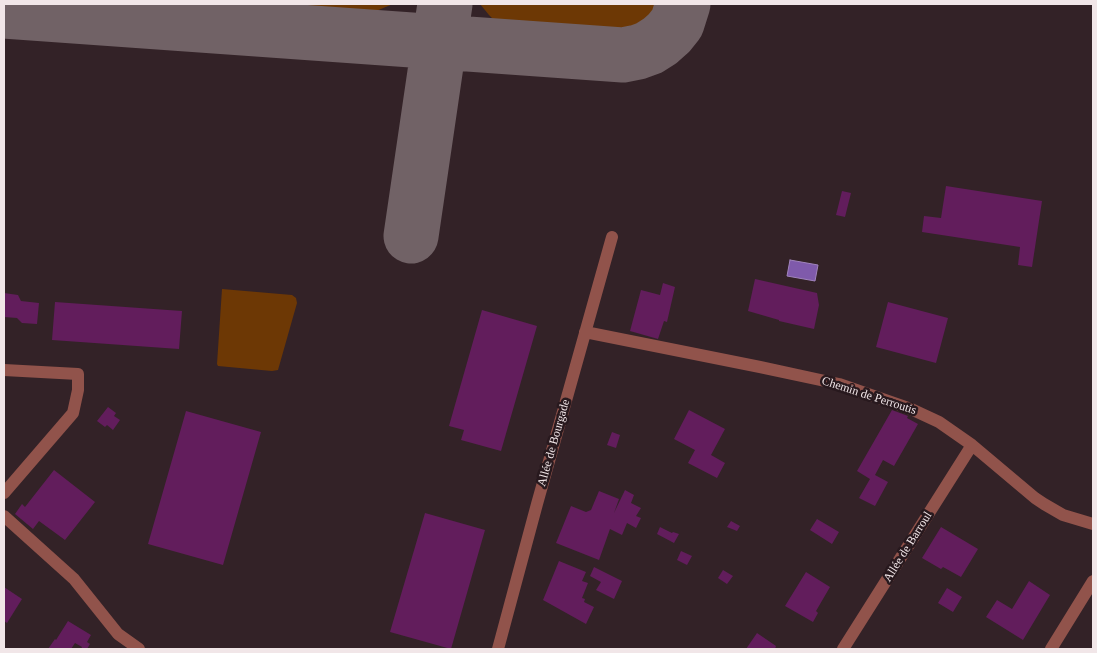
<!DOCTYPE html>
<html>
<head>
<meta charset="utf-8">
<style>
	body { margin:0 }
	#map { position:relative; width:1097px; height:653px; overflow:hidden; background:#332227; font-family:Georgia,serif }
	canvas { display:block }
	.frame { position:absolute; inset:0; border:5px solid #f1e6e8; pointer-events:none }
</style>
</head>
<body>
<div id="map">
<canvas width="1097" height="653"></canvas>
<div class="frame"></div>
</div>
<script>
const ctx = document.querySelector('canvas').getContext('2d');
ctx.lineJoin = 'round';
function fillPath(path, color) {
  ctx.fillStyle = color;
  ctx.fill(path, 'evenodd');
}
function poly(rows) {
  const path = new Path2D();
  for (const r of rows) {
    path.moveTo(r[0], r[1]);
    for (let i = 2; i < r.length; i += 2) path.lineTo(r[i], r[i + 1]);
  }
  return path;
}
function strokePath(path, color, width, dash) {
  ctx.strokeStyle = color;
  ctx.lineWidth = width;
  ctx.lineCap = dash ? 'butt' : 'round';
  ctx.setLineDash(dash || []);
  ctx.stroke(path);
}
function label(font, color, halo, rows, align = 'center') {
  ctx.font = font + ' Georgia,serif';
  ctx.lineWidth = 5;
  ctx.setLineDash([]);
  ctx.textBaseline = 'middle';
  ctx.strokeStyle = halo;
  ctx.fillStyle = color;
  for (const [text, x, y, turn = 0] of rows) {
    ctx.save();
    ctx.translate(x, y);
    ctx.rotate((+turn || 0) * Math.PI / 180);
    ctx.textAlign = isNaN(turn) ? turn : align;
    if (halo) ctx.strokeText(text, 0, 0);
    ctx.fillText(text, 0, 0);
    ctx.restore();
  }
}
const green = poly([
	[224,4,393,4,376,11,361,14],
	[480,4,670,4,666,12,653,24,645,29,637,32,627,33,500,23,494,20,489,15],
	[222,289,292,295,296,298,297,303,278,370,272,371,218,366,217,364]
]);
const water = poly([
	[790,260,818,265,815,281,787,276,790,260]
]);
const taxiway = poly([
	[4,11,623,55,638,52,649,48,660,41,669,33,677,23,683,4],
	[411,236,445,4]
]);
const building = poly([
	[946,186,1042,201,1032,267,1018,265,1020,247,922,232,924,216,941,218],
	[842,191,851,193,845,217,836,215],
	[755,279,817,293,819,305,814,329,779,321,779,320,748,311],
	[663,283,675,287,667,322,664,321,658,339,630,331,641,290,660,295],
	[4,293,18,295,21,301,39,303,37,324,22,323,17,318,4,317],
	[55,302,182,311,179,349,52,340],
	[888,302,948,318,936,363,876,347],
	[482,310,537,326,501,451,461,440,464,430,449,426],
	[108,407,116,413,114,416,120,420,113,430,107,425,105,427,97,421],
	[689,410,725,429,711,455,725,463,717,478,688,463,695,450,674,439],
	[892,410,908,416,907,418,918,424,894,466,883,460,875,475,888,482,875,506,859,498,870,479,857,471],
	[186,411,261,432,223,565,148,544],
	[612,432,620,435,616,448,607,445],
	[54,470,95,502,65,540,39,521,33,529,15,514,22,504,25,507],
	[625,490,634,495,631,503,641,508,636,516,641,518,636,528,627,523,622,535,610,529,599,560,556,543,571,506,586,512,591,510,599,491,619,499,614,513],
	[425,513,485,530,451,649,390,632],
	[817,519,839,532,832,544,810,530],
	[731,521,740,526,737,531,727,527],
	[660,527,672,533,673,532,679,534,674,543,657,534],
	[941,527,978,549,961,577,943,567,941,569,922,558],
	[681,551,692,556,687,565,677,560],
	[559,561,586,572,582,581,588,583,582,598,585,599,584,602,594,607,586,624,543,600],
	[594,567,622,581,614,599,596,590,601,582,590,576],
	[723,570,733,576,727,584,718,578],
	[806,572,830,587,816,611,818,613,813,622,785,606],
	[1029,581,1050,595,1023,640,986,617,997,600,1012,609],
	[4,587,22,599,7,623,4,621],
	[947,588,962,597,953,612,938,603],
	[68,621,91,635,87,642,90,644,87,649,81,649,82,647,75,643,71,649,48,649,55,639,56,640],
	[757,633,776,646,775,649,746,649]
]);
const minor = poly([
	[585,332,760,367,839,384,911,409,939,422,972,445,1035,498,1044,504,1063,515,1093,524],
	[4,370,78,374,78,390,73,413,4,493],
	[4,516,74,579,118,634,139,649],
	[498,649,537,504,612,237],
	[843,649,972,445],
	[1051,649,1093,581]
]);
const streetNames = [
	["Chemin de Perroutis",869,396,18],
	["Allée de Bourgade",554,443,-74],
	["Allée de Barroul",908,547,-58]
];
fillPath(green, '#6d3805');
fillPath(water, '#7f5aab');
strokePath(water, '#a184bd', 1);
strokePath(taxiway, '#716266', 55);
fillPath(building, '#621d5c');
strokePath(minor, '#91534b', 12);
label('12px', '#f1e6e8', '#28191e', streetNames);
</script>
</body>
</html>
